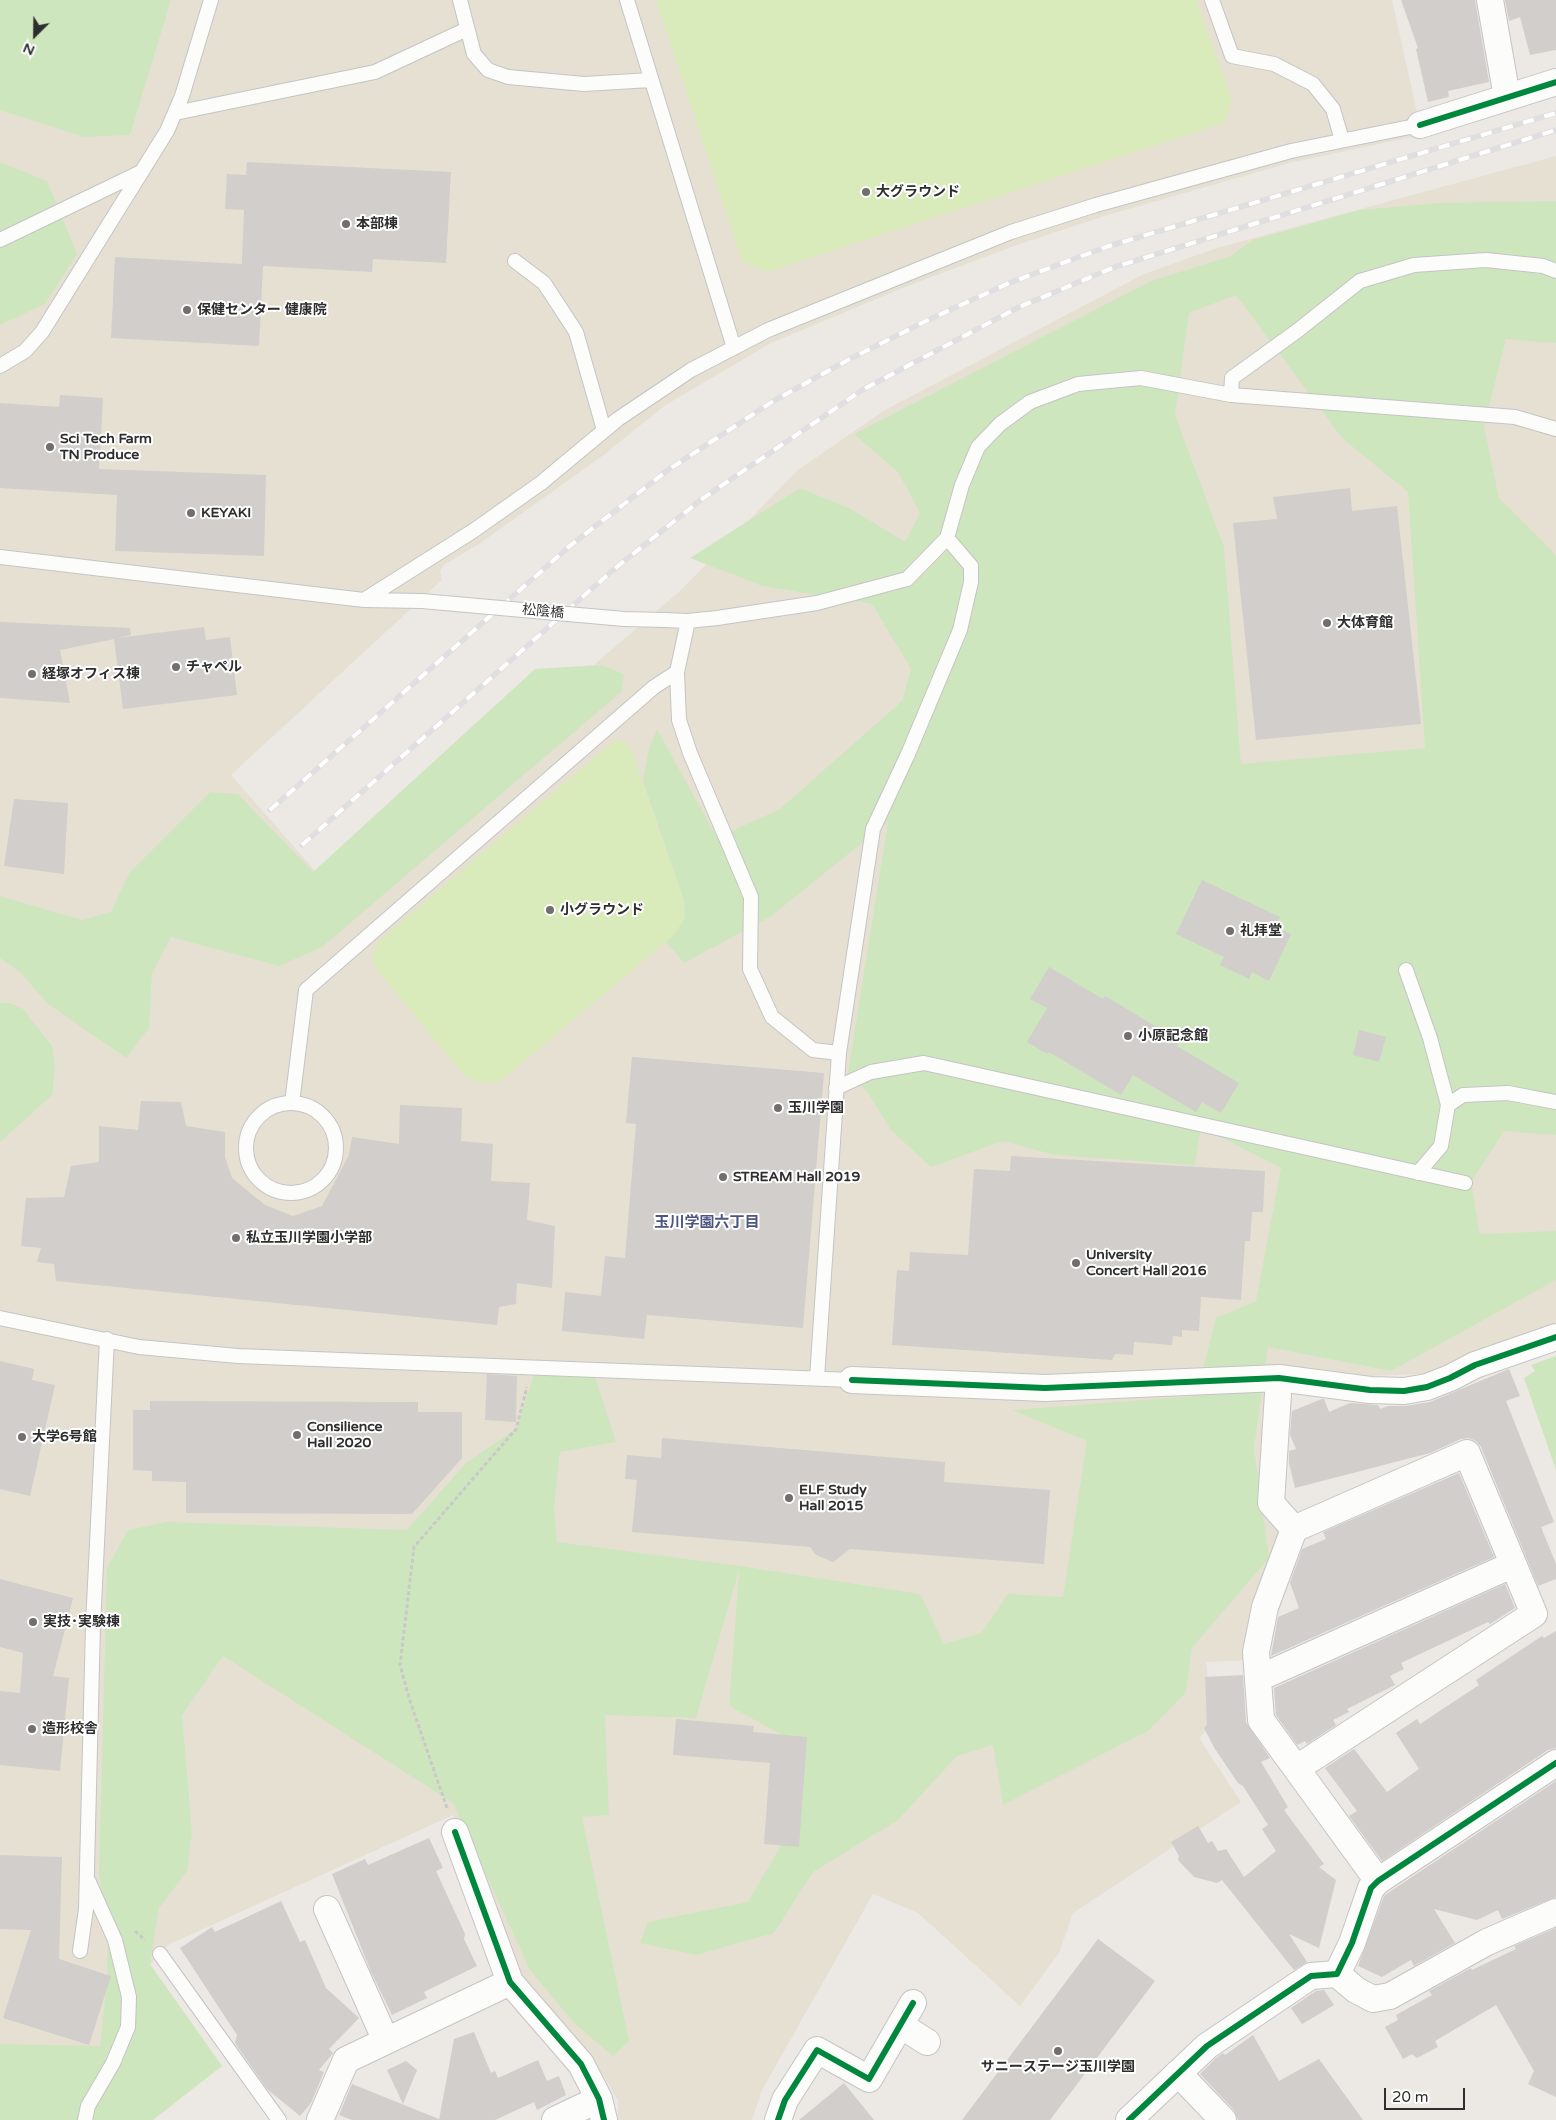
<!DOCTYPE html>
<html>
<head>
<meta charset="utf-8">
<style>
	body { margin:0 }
	#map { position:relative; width:1556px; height:2120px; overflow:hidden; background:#ece8e4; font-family:"Varela Round",sans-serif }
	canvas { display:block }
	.north { position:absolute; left:10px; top:10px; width:50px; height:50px; -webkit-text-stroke:4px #fff; paint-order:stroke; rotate:203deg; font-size:14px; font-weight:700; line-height:20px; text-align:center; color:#2e2e2e }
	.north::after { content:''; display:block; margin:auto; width:18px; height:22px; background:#2e2e2e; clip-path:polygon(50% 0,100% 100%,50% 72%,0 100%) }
	.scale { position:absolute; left:1384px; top:2088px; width:81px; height:22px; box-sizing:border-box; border:2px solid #2e2e2e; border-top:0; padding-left:6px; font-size:15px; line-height:18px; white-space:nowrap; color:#2e2e2e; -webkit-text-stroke:4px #fff; paint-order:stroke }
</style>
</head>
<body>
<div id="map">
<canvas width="1556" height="2120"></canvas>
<div class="north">N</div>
<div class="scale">20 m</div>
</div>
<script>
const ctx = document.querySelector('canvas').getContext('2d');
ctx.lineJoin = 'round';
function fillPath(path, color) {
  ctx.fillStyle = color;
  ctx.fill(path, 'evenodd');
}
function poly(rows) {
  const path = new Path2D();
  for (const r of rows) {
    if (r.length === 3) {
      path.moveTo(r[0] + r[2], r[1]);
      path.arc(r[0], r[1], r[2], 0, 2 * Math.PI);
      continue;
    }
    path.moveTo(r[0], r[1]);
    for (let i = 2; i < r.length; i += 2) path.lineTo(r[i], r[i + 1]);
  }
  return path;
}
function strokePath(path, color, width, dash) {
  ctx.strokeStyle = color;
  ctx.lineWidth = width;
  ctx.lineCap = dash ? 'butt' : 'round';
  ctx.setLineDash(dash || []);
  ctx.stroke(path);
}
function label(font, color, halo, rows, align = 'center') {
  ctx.font = font + ' "Varela Round","Noto Sans JP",sans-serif';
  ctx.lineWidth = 4;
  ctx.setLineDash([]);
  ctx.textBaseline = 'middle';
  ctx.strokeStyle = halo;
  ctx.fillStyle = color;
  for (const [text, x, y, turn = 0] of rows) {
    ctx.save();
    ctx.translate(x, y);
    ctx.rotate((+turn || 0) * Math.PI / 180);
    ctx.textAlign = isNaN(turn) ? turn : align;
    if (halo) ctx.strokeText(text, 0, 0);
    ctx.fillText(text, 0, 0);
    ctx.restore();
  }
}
const education = poly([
	[0,0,1392,0,1422,135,1289,163,1108,215,1017,245,905,287,771,343,664,406,605,454,479,544,444,565,440,571,442,580,231,775,332,890,680,591,798,470,885,410,1144,274,1217,248,1556,156,1556,1326,1524,1334,1423,1374,1370,1376,1270,1365,1262,1507,1282,1534,1251,1660,1206,1662,1213,1724,1199,1738,1241,1802,1073,1913,1059,1953,1020,2006,918,1913,873,1894,762,2090,752,2120,618,2120,618,2100,590,2054,521,1980,453,1815,168,1945,150,1965,222,2066,155,2117,154,2120,0,2120]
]);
const green = poly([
	[0,0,171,0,130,135,84,137,0,110],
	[0,162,47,181,77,254,45,304,0,325],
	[1556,201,1556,343,1506,339,1484,427,1499,498,1556,555,1556,1135,1504,1131,1471,1182,1480,1234,1556,1231,1556,1280,1391,1371,1268,1347,1254,1448,1269,1558,1192,1648,1186,1692,1148,1731,1003,1805,993,1745,957,1756,898,1820,813,1872,774,1933,696,1955,640,1943,648,1922,748,1902,779,1849,796,1798,799,1744,729,1706,739,1570,696,1718,605,1715,609,1815,582,1817,629,2041,613,2056,575,2024,530,1970,453,1803,223,1656,182,1715,192,1833,187,1871,159,1908,150,1964,222,2066,153,2120,0,2120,0,2044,100,2046,107,1979,108,1936,99,1872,107,1568,128,1530,167,1522,407,1530,466,1463,516,1429,535,1372,595,1377,616,1442,560,1452,554,1508,557,1542,740,1566,920,1594,944,1644,981,1633,1008,1594,1063,1597,1087,1441,1012,1410,1196,1396,1216,1318,1256,1301,1281,1168,1201,1127,1195,1165,1055,1155,1003,1141,931,1167,891,1130,868,1093,848,1073,888,822,770,917,684,963,666,942,684,901,643,781,649,748,657,729,717,838,780,809,902,701,911,669,872,604,762,586,690,558,800,488,851,509,905,542,920,513,898,472,854,434,1151,281,1231,256,1253,240,1360,210,1439,203],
	[1236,295,1342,438,1408,492,1425,748,1241,764,1224,547,1175,415,1189,313],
	[601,665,624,674,621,692,322,947,279,966,171,937,152,973,149,1028,126,1058,48,1004,19,971,0,958,0,896,82,920,111,912,129,873,210,792,238,794,313,872,535,669],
	[0,1003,10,1003,23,1009,52,1046,55,1068,52,1095,0,1142],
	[1556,1356,1556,1470,1524,1378,1535,1371,1531,1365]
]);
const pitch = poly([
	[656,0,1196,0,1232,101,1224,123,767,272,742,261],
	[615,740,625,742,630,746,684,901,685,918,674,935,502,1080,489,1083,475,1081,464,1075,377,970,373,960,374,949,379,941]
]);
const building = poly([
	[1401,0,1475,0,1489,82,1448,91,1449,97,1428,102,1416,49,1418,48],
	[1505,0,1556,0,1556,50,1530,55,1520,17,1509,21],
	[247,162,451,172,446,263,373,259,372,272,263,266,259,346,111,338,115,257,242,264,244,210,225,209,227,174,246,175],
	[60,395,103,398,99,469,266,475,264,556,115,551,117,495,0,488,0,403,59,407],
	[1350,488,1352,511,1397,506,1421,724,1256,740,1233,523,1277,519,1273,497],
	[0,622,130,628,131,635,117,638,204,627,206,640,230,637,237,695,123,709,114,639,60,650,70,703,0,698],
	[14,799,68,803,64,874,4,866],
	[1202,880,1280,917,1275,927,1291,934,1269,981,1252,972,1249,979,1220,965,1224,957,1176,934],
	[1049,967,1103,999,1105,996,1180,1041,1177,1046,1239,1083,1221,1113,1202,1102,1196,1112,1133,1075,1121,1095,1049,1052,1047,1054,1027,1042,1047,1008,1030,999],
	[1359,1030,1386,1037,1379,1062,1353,1055],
	[632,1057,824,1073,803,1328,647,1315,644,1339,562,1331,565,1292,601,1296,605,1256,625,1258,636,1124,626,1123],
	[141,1101,181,1102,186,1126,225,1132,225,1157,232,1178,265,1205,293,1216,322,1206,349,1155,352,1137,399,1144,400,1105,462,1108,461,1141,493,1144,491,1181,530,1183,527,1220,555,1226,552,1288,517,1283,516,1304,499,1307,497,1325,56,1281,54,1264,37,1262,41,1248,21,1246,26,1198,64,1197,71,1166,99,1162,99,1126,138,1130],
	[1011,1156,1265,1171,1263,1212,1252,1212,1250,1241,1245,1241,1241,1300,1201,1297,1199,1331,1182,1330,1182,1337,1173,1336,1172,1345,1134,1342,1133,1355,1115,1354,1112,1360,892,1345,897,1270,909,1271,910,1252,968,1255,974,1169,1010,1171],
	[0,1361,34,1369,32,1380,55,1385,30,1496,0,1489],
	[1509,1369,1520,1396,1506,1401,1554,1522,1541,1527,1556,1564,1556,1579,1538,1586,1481,1447,1476,1441,1469,1438,1461,1439,1430,1453,1295,1488,1289,1463,1289,1451,1296,1449,1290,1435,1292,1411,1322,1399,1324,1399,1329,1412,1350,1403,1378,1405,1380,1409,1388,1406,1406,1406,1430,1402],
	[487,1374,517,1376,516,1422,485,1420],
	[150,1401,418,1402,418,1412,462,1412,462,1458,412,1514,186,1513,186,1482,152,1481,152,1471,133,1470,133,1410,150,1410],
	[662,1438,945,1462,944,1482,1050,1490,1044,1564,850,1549,833,1562,816,1555,810,1547,632,1532,637,1480,625,1479,627,1455,661,1458],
	[1459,1473,1494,1557,1271,1656,1278,1617,1299,1608,1290,1583,1302,1549,1326,1539,1323,1532],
	[0,1579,73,1598,53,1676,69,1678,60,1771,0,1765,0,1691,20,1693,23,1653,0,1647],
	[1505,1584,1515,1608,1490,1624,1488,1622,1401,1663,1404,1669,1390,1676,1395,1685,1347,1709,1349,1712,1333,1720,1336,1725,1307,1744,1305,1741,1297,1745,1276,1715,1274,1688],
	[1556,1631,1556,1748,1548,1750,1382,1861,1349,1816,1357,1811,1325,1768,1354,1749,1387,1792,1419,1769,1396,1733,1417,1719,1420,1724,1479,1685,1476,1680,1542,1636,1544,1638],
	[1243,1675,1246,1722,1270,1758,1261,1762,1288,1807,1284,1810,1324,1864,1319,1867,1336,1880,1319,1948,1289,1934,1307,1962,1294,1970,1222,1880,1217,1883,1194,1877,1178,1860,1179,1856,1171,1842,1198,1826,1208,1843,1212,1841,1218,1851,1226,1849,1244,1877,1276,1851,1262,1829,1268,1825,1243,1786,1238,1783,1215,1749,1204,1728,1207,1725,1205,1677],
	[676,1719,754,1726,753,1732,807,1737,799,1847,764,1844,770,1763,673,1755],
	[1556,1781,1556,1897,1502,1919,1498,1910,1477,1920,1434,1909,1455,1943,1414,1966,1411,1960,1382,1977,1358,1966,1384,1896,1388,1893],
	[429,1838,443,1868,436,1871,465,1934,464,1939,477,1966,424,1992,427,1998,392,2015,371,1972,332,1874,365,1859,368,1865],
	[0,1855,62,1857,59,1959,111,1976,89,2045,3,2018,31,1930,0,1929],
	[281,1901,300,1942,305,1940,326,1988,359,2018,329,2049,333,2053,319,2070,324,2072,311,2103,300,2116,267,2089,235,2043,237,2035,180,1948,212,1927,215,1932],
	[1556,1928,1556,2097,1528,2084,1534,2071,1496,2005,1435,2041,1438,2047,1417,2058,1412,2054,1403,2059,1385,2027,1398,2020,1396,2015,1432,1995,1429,1991,1471,1968,1472,1970,1516,1949,1514,1946],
	[1098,1939,1155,1981,1050,2120,962,2120],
	[1324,1990,1334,2005,1302,2024,1291,2008,1316,1991],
	[474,2032,491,2073,495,2071,498,2078,538,2060,547,2081,559,2076,566,2095,537,2110,534,2102,495,2120,439,2120,454,2039],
	[1253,2035,1279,2081,1319,2059,1363,2120,1238,2120,1234,2110,1200,2074,1216,2058,1223,2053,1225,2055],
	[406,2061,417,2070,403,2104,387,2070],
	[844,2083,874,2120,799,2120],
	[352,2084,439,2119,439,2120,352,2120,339,2115]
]);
const path = poly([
	[447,1808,410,1701,400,1665,414,1547,516,1429,527,1387],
	[135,1931,145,1940]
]);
const lane = poly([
	[460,0,474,54,488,70,508,77,584,84,651,80],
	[627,0,734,348],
	[1212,0,1232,56,1274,64,1313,84,1333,109,1342,140],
	[175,113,375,72,467,29],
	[0,240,141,172],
	[515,261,544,283,576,332,604,430],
	[0,366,25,351,42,332,167,131,182,96,211,0],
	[1231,395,1232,378,1297,331,1360,281,1414,265,1486,260,1543,266,1556,271],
	[0,557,364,600,422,601],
	[364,600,473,531,541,483,618,419,691,370,768,330,1011,232,1096,205,1291,151,1420,125],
	[665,620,688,621,717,618,817,603,907,579,947,538],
	[688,621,677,672,679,720,690,753,751,897,750,969,772,1017,813,1050,839,1053],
	[1406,970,1430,1038,1448,1105,1441,1146,1418,1173],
	[836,1088,871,1072,924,1063,1465,1183],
	[291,1148,45],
	[292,1103,306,990,654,687,677,672],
	[1448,1105,1463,1095,1508,1093,1556,1102],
	[0,1318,139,1347,238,1356,852,1380],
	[817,1378,839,1053,873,829,908,754,960,630,971,582,971,566,947,538,962,485,978,447,1000,424,1030,402,1078,384,1141,378,1231,395,1515,417,1556,429],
	[80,1951,86,1909,93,1625,107,1339],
	[160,1954,279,2120],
	[85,2120,88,2106,113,2063,128,2027,129,1997,115,1940,88,1880]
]);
const street = poly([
	[1490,0,1507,97],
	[1420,125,1556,82],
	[1279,1378,1271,1503,1294,1529,1265,1607,1256,1652,1261,1720,1378,1881],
	[852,1380,1045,1388,1279,1378,1370,1390,1404,1391,1427,1387,1450,1378,1475,1365,1556,1337],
	[1294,1529,1467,1453,1534,1614,1297,1768],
	[1259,1678,1512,1565],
	[455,1832,510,1982,581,2064,599,2099,604,2120],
	[327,1909,386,2041],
	[1337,1974,1356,1990,1373,1999,1390,1996,1487,1942,1556,1912],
	[900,2025,927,2042],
	[1178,2073,1223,2120],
	[320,2120,346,2060,510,1982],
	[555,2120,599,2099],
	[778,2120,785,2100,817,2050,869,2079,913,2003],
	[1129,2120,1207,2046,1311,1976,1337,1974,1352,1943,1371,1888,1378,1881,1556,1763]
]);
const rail = poly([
	[270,810,571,545,668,470,775,400,850,359,926,321,1009,283,1109,246,1556,113],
	[302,845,613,570,702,499,864,389,1019,307,1115,267,1556,130]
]);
const laneBridge = poly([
	[422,601,624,619,665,620]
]);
const cycleway = poly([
	[1420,125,1556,82],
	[852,1380,1045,1388,1279,1378,1370,1390,1404,1391,1427,1387,1450,1378,1475,1365,1556,1337],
	[455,1832,510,1982,581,2064,599,2099,604,2120],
	[778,2120,785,2100,817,2050,869,2079,913,2003],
	[1129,2120,1207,2046,1311,1976,1337,1974,1352,1943,1371,1888,1378,1881,1556,1763]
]);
const markers = [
	[866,192,5,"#706f6e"],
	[346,224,5,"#706f6e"],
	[187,310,5,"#706f6e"],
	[50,447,5,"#706f6e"],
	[191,513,5,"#706f6e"],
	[1327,623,5,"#706f6e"],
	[176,667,5,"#706f6e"],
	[32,674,5,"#706f6e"],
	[550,910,5,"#706f6e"],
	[1230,931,5,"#706f6e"],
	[1128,1036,5,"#706f6e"],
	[778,1108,5,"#706f6e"],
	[723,1177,5,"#706f6e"],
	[236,1238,5,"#706f6e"],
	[1076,1263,5,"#706f6e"],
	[297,1435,5,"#706f6e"],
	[22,1437,5,"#706f6e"],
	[789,1498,5,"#706f6e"],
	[33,1622,5,"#706f6e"],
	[32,1729,5,"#706f6e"],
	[1058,2051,5,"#706f6e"]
];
const poiNames = [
	["大グラウンド",876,192],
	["本部棟",356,224],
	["保健センター 健康院",197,310],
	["Sci Tech Farm",60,439],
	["TN Produce",60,455],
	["KEYAKI",201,513],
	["大体育館",1337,623],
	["チャペル",186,667],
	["経塚オフィス棟",42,674],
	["小グラウンド",560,910],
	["礼拝堂",1240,931],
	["小原記念館",1138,1036],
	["玉川学園",788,1108],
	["STREAM Hall 2019",733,1177],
	["私立玉川学園小学部",246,1238],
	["University",1086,1255],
	["Concert Hall 2016",1086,1271],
	["Consilience",307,1427],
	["Hall 2020",307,1443],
	["大学6号館",32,1437],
	["ELF Study",799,1490],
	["Hall 2015",799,1506],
	["実技･実験棟",43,1622],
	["造形校舎",42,1729],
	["サニーステージ玉川学園",1058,2067,"center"]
];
const streetNames = [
	["松陰橋",543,612,5]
];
const neighbourhoodNames = [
	["玉川学園六丁目",707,1223]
];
fillPath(education, '#e6e0d3');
fillPath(green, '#cee6be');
fillPath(pitch, '#d9eabb');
fillPath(building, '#d1cecb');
strokePath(lane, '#c5c4c5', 16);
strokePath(street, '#c5c4c5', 28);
strokePath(path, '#c9c9c8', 3, [4, 2.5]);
strokePath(lane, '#fcfcfb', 14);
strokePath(street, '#fcfcfb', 26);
strokePath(rail, '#dfdfe1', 5.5);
strokePath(rail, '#fff', 4, [11]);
strokePath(laneBridge, '#c5c4c5', 16, []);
strokePath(laneBridge, '#fcfcfb', 14);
strokePath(cycleway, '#00873e', 6);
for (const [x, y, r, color] of markers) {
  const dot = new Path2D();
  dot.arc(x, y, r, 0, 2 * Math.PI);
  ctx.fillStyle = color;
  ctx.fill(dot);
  strokePath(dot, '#fff', 2);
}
label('bold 14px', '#2e2e2e', '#fff', poiNames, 'left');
label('14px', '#2e2e2e', '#fff', streetNames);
label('bold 15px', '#4d5680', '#fff', neighbourhoodNames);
</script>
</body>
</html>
